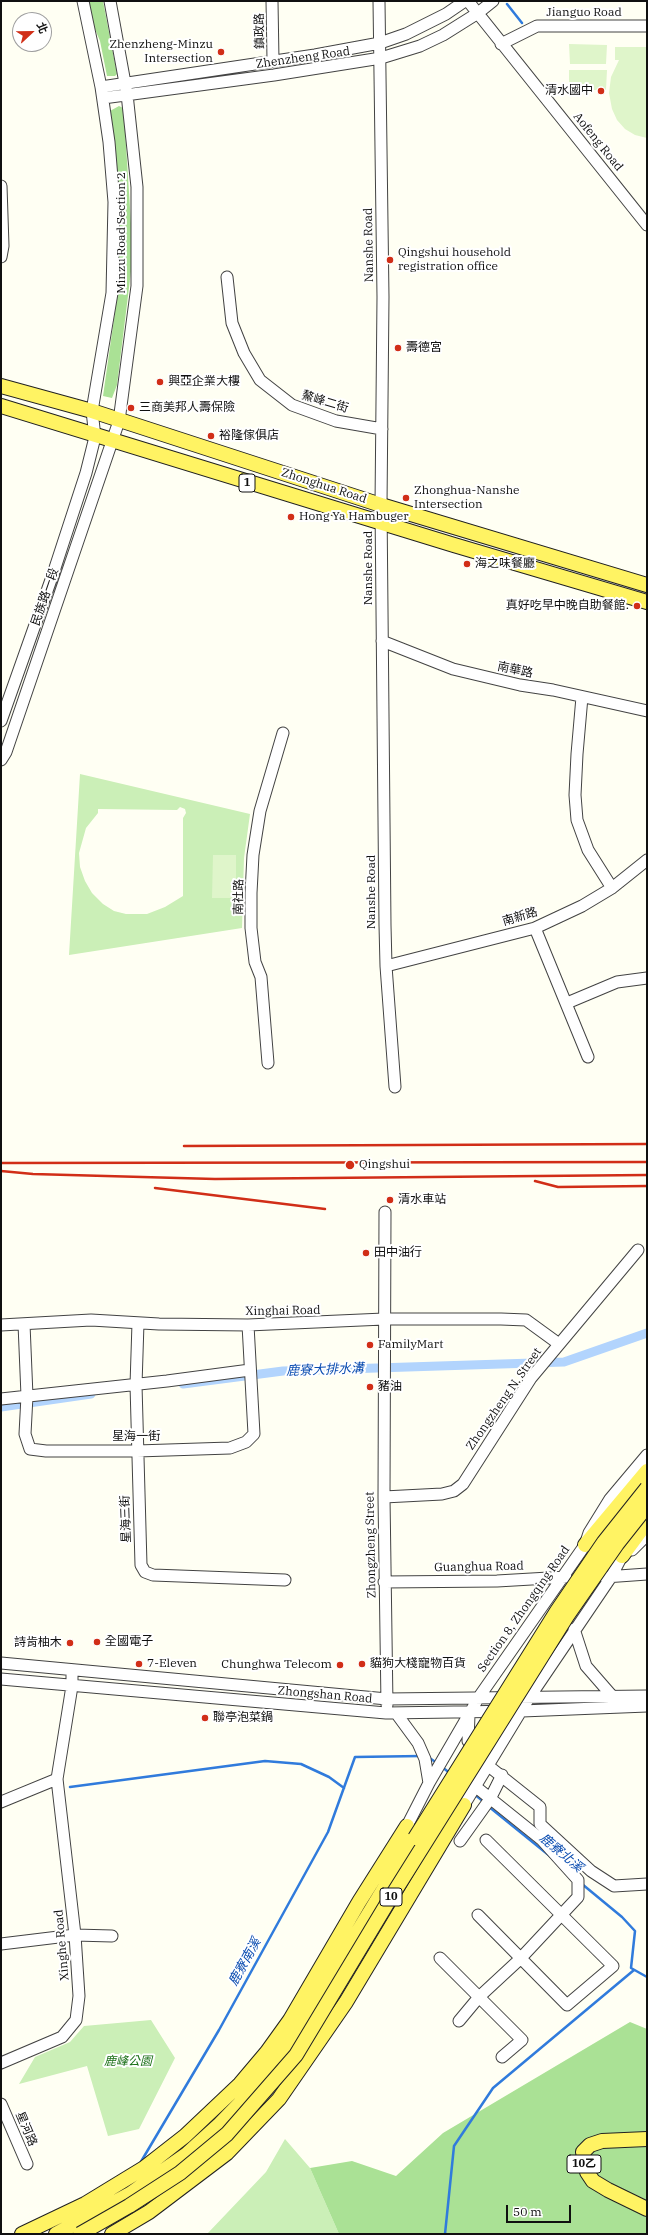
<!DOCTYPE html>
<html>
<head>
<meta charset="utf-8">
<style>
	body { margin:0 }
	#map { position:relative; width:648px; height:2235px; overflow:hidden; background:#fffff3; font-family:"IBM Plex Serif","Noto Sans TC",serif }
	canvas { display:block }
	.frame { position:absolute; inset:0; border:2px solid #101010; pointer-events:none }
	.north { position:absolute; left:12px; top:12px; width:40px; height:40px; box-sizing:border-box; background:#fff; border:1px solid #9f9f9f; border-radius:50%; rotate:68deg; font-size:11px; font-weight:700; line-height:16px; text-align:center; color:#101010 }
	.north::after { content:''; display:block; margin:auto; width:14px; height:18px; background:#d12e17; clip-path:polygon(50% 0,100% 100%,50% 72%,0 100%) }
	.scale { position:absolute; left:506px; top:2205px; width:65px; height:18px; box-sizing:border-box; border:2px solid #101010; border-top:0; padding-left:5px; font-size:12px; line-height:14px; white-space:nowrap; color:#101010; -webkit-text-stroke:3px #fff; paint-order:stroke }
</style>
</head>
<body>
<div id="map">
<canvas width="648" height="2235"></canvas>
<div class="frame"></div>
<div class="north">北</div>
<div class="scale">50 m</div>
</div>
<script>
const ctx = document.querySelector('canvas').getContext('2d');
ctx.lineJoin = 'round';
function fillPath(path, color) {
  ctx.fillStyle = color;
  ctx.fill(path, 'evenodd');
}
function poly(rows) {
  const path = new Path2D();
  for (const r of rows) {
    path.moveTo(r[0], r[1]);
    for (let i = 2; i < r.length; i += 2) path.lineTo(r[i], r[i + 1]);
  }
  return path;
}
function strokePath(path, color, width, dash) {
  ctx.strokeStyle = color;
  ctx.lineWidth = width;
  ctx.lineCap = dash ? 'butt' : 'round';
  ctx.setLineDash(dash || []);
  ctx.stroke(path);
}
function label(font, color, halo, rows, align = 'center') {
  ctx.font = font + ' "IBM Plex Serif","Noto Sans TC",serif';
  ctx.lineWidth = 4;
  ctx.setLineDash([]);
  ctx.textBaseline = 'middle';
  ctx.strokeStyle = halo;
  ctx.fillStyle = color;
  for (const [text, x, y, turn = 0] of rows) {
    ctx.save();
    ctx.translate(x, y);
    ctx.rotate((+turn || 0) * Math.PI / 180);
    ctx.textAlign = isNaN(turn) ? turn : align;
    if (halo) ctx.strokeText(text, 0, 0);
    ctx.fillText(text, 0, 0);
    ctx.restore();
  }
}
const green = poly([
	[80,774,250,814,244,858,242,928,69,955],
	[180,807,185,809,186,813,183,818,183,896,165,907,147,914,126,914,114,911,103,904,92,893,85,881,80,867,79,853,86,828,98,813,98,809,177,810],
	[151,2020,175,2058,139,2129,108,2136,87,2066,19,2084,35,2057,70,2042,84,2026],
	[285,2139,310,2168,339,2234,207,2234,266,2172]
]);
const forest = poly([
	[88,1,103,1,117,74,115,76,107,76,100,41,92,22],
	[119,106,123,108,124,114,133,255,117,385,112,398,103,396,115,312,120,244,115,144,110,111],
	[630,2022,647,2029,647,2234,339,2234,310,2168,352,2161,396,2176,443,2133]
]);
const pitch = poly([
	[569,44,607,45,606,64,570,64],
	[615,47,647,47,647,138,635,135,625,129,617,120,612,109,609,93,611,77,619,60,615,60],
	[569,70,607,70,606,90,569,90],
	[213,855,236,855,236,898,212,898]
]);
const stream = poly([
	[507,4,522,23],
	[428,1757,437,1763],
	[442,1767,451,1774],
	[70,1787,265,1761,301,1764,329,1777,344,1788],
	[474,1794,484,1802],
	[488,1806,551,1857],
	[582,1884,622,1917,635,1931,631,1968,647,1977],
	[139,2165,219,2030,328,1832,355,1757,421,1756],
	[445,2234,454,2146,493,2088,634,1970]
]);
const canal = poly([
	[183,1384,283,1371,564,1362,647,1333],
	[1,1407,91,1394]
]);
const minor = poly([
	[272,1,273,60],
	[379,1,383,297,381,505,385,925,386,966,395,1087],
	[468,1,647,225],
	[501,44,537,26,647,26],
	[101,87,315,55,380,43,406,34,446,14,465,1],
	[103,98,274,75,381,58,420,46,443,35,478,13,493,1],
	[1,186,3,246,1,257],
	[227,277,232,323,244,353,260,380,292,405,336,421,382,429],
	[382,641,453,669,520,685,553,690,647,711],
	[582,697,577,754,575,795,577,820,588,850,612,888],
	[1,721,53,574,86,473,95,437,92,411,112,293,114,202,109,142,101,87,83,1],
	[1,760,6,752,119,421,137,286,137,187,127,94,110,1],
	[535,928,588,1057],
	[386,966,535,928,582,906,612,888,647,860],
	[567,1003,617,982,647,978],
	[268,1063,261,977,255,962,251,928,251,893,253,855,260,811,283,733],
	[385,1212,384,1497,387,1705],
	[138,1323,136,1385,141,1565,145,1572,153,1575,285,1580],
	[24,1324,27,1396,25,1434,30,1449,46,1451,137,1451,230,1448,246,1442,254,1434,248,1325],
	[1,1325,91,1320,159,1324,248,1325,384,1319,501,1319,526,1320,559,1344],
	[1,1399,167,1381,250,1370],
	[384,1497,442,1494,454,1491,463,1484,531,1378,638,1250],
	[632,1550,647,1535],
	[605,1577,647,1574],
	[384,1582,497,1581,566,1577],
	[574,1629,586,1666,613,1697],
	[1,1663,387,1699,647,1696],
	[1,1679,386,1713,522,1711,647,1706],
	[396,1713,418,1743,425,1759,429,1783],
	[469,1715,468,1741,481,1760,540,1807,540,1824,591,1871,614,1886,647,1884],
	[1,1802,57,1779],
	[464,1805,529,1698,611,1577,622,1556],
	[407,1826,429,1783,479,1697,585,1545,589,1533,610,1499,647,1455],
	[460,1841,490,1799,502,1775],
	[478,1915,567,2005,613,1966,486,1840],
	[1,1944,75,1935,112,1936],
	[440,1958,522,2040,502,2057],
	[459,2021,479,1997,520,1959,578,1897,578,1880,542,1840,476,1787],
	[1,2063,62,2037,76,2020,79,1996,75,1935,57,1779,72,1686,72,1670],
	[1,2104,27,2164]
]);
const major = poly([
	[1,386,92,411,381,505,647,585],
	[1,406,454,545,647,602],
	[585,1545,647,1471],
	[622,1556,647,1522],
	[647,2139,602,2141,590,2145,583,2152,587,2172,593,2181,608,2190,647,2209],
	[22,2234,85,2204,144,2168,185,2136,240,2084,267,2052,290,2020,359,1902,407,1826],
	[56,2234,130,2194,187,2154,220,2124,253,2090,287,2048,415,1838],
	[112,2234,149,2212,227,2153,279,2099,346,2002,464,1805]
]);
const rail = poly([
	[184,1146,647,1144],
	[1,1163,647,1162],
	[1,1171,33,1174,215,1179,647,1175],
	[535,1181,558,1187,647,1186],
	[155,1188,325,1209]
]);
const majorBridge = poly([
	[415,1838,557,1611,604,1542,647,1488],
	[80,2234,129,2206,180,2173,227,2134,296,2055,388,1902,567,1616,617,1544,647,1506]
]);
const markers = [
	[221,52,4,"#d12e17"],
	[601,91,4,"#d12e17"],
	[390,260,4,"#d12e17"],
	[398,348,4,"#d12e17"],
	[160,382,4,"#d12e17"],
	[131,408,4,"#d12e17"],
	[211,436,4,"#d12e17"],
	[406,498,4,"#d12e17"],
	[291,517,4,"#d12e17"],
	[467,564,4,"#d12e17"],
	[637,606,4,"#d12e17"],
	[350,1165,5,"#d12e17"],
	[390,1200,4,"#d12e17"],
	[366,1253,4,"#d12e17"],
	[370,1345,4,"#d12e17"],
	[370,1387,4,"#d12e17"],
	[97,1642,4,"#d12e17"],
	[70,1643,4,"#d12e17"],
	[139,1664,4,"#d12e17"],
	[362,1664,4,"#d12e17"],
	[340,1665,4,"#d12e17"],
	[205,1718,4,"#d12e17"]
];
const shields = [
	[247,483,16],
	[391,1897,22],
	[584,2164,34]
];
const shieldNames = [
	["1",247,483],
	["10",391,1897],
	["10乙",584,2164]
];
const streetNames = [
	["Jianguo Road",584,13],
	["鎮政路",260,31,-91],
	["Zhenzheng Road",303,58,-8],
	["Aofeng Road",598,142,51],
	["Minzu Road Section 2",122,233,-90],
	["Nanshe Road",369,245,-91],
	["鰲峰二街",325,402,17],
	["Zhonghua Road",324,486,18],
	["Nanshe Road",369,568,-90],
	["民族路一段",45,597,-71],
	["南華路",515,670,12],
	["Nanshe Road",372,892,-90],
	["南社路",239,897,-89],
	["南新路",520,917,-17],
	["Xinghai Road",283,1311,-1],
	["Zhongzheng N. Street",504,1399,-55],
	["星海一街",136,1437],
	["星海三街",126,1519,-92],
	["Zhongzheng Street",371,1545,-91],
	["Guanghua Road",479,1567,-1],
	["Section 8, Zhongqing Road",524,1609,-55],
	["Zhongshan Road",325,1695,5],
	["Xinghe Road",62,1945,-95],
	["星河路",26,2129,67]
];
const poiNames = [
	["Zhenzheng-Minzu",213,45,"right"],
	["Intersection",213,59,"right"],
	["清水國中",593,91,"right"],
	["Qingshui household",398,253],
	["registration office",398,267],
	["壽德宮",406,348],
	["興亞企業大樓",168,382],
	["三商美邦人壽保險",139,408],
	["裕隆傢俱店",219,436],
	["Zhonghua-Nanshe",414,491],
	["Intersection",414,505],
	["Hong Ya Hambuger",299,517],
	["海之味餐廳",475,564],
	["真好吃早中晚自助餐館.",629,606,"right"],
	["Qingshui",359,1165],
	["清水車站",398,1200],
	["田中油行",374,1253],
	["FamilyMart",378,1345],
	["豬油",378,1387],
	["全國電子",105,1642],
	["詩肯柚木",62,1643,"right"],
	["7-Eleven",147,1664],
	["貓狗大棧寵物百貨",370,1664],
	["Chunghwa Telecom",332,1665,"right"],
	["聯亭泡菜鍋",213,1718]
];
const parkNames = [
	["鹿峰公園",128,2062]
];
const waterNames = [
	["鹿寮大排水溝",325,1370,-2],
	["鹿寮北溪",561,1853,40],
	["鹿寮南溪",245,1962,-61]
];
fillPath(green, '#cbefb7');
fillPath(forest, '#aae195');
fillPath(pitch, '#dff5ca');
strokePath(stream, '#307bdc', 2.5);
strokePath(canal, '#b2d4fd', 9);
strokePath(minor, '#434343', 13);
strokePath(major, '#212121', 16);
strokePath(minor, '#fff', 11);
strokePath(major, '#fff363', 14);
strokePath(rail, '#d12e17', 2.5);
strokePath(majorBridge, '#212121', 16, []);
strokePath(majorBridge, '#fff363', 14);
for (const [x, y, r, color] of markers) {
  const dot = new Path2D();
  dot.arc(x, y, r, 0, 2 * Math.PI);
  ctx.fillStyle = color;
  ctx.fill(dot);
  strokePath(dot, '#fff', 1.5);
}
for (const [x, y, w] of shields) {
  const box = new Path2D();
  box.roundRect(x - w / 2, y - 9, w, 18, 3);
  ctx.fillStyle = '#fff';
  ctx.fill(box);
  strokePath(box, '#101010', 1);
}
label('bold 11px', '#101010', null, shieldNames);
label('12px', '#101010', '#fff', streetNames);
label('12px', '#101010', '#fff', poiNames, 'left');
label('italic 12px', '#1b7018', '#fff', parkNames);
label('italic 13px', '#0a4cb1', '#fff', waterNames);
</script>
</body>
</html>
